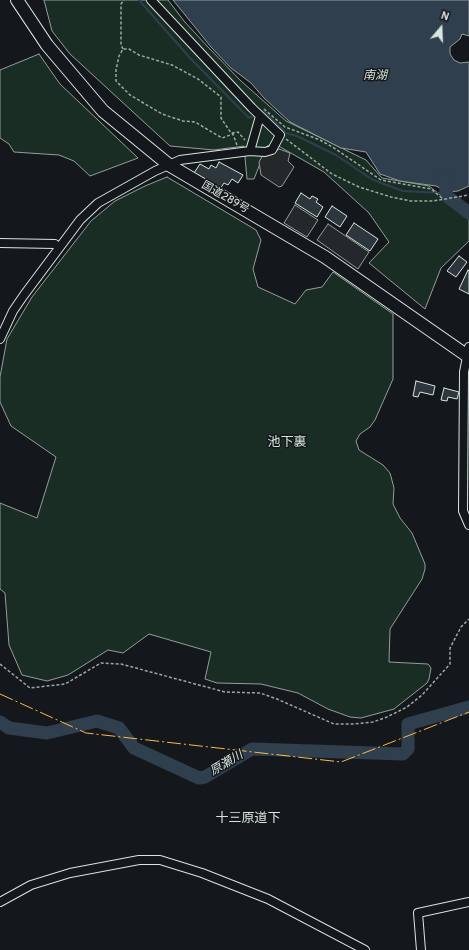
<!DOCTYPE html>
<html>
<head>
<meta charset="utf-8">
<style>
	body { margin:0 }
	#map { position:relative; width:469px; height:950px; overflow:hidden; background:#14181c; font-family:Overpass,sans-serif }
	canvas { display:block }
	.north { position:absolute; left:421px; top:8px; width:40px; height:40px; -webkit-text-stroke:3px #14181c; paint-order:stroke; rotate:19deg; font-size:11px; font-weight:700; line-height:16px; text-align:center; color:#d8e6dc }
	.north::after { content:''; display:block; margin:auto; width:14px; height:18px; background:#d8e6dc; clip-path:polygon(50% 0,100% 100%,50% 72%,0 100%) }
</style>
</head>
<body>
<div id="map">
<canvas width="469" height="950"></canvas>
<div class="north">N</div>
</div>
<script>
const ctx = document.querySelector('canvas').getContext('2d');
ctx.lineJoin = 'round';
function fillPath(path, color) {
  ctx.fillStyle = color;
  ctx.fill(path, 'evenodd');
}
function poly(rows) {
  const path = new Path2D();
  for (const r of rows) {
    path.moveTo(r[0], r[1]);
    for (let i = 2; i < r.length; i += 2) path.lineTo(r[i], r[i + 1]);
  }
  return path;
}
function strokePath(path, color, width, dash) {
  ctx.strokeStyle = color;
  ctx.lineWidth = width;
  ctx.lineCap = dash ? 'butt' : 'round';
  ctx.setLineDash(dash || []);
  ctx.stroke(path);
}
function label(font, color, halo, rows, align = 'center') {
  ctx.font = font + ' Overpass,"Noto Sans JP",sans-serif';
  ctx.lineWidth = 3;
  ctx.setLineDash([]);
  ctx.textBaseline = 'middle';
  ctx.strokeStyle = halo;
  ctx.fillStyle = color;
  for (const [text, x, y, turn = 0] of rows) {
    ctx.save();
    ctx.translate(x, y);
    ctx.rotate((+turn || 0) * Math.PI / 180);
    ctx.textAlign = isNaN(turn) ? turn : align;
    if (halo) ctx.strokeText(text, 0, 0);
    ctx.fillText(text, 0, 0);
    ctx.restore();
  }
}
const green = poly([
	[44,0,168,0,184,21,208,47,241,81,286,121,366,160,382,178,429,186,457,208,469,213,469,241,441,268,425,309,369,263,389,242,369,213,324,172,275,144,267,146,254,179,247,179,244,146,214,150,170,146,70,54,52,31,44,0],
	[39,54,60,84,138,158,90,176,74,161,59,155,14,152,9,144,0,138,0,70,39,54],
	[167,177,256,230,261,240,253,269,258,287,295,304,306,290,322,287,333,272,393,314,393,379,375,420,370,427,360,434,356,441,359,450,383,465,390,473,394,488,393,504,400,518,412,533,425,564,425,569,422,579,390,629,389,662,428,664,431,668,429,679,427,683,394,709,361,718,350,717,328,709,298,693,261,684,217,683,205,679,211,652,149,634,123,653,108,650,68,675,47,681,22,675,9,645,5,593,0,589,0,503,37,518,56,457,11,426,0,402,0,377,7,339,32,297,91,221,115,201,145,186,167,177]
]);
const parking = poly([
	[279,149,290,153,288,161,294,167,282,186,279,187,261,175,259,162,263,155,272,153,279,149],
	[295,205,318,220,307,237,284,223,295,205],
	[328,224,369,252,358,269,317,240,328,224]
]);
const water = poly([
	[173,0,469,0,469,36,462,34,460,39,450,47,450,54,454,60,460,63,469,62,469,186,458,191,448,192,436,186,400,181,380,174,366,152,341,148,290,122,264,98,251,83,231,68,211,47,173,0]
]);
const stream = poly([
	[139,0,190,58,249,118,256,115],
	[260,113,264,111,286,133,297,136,336,155,373,180,403,191,444,193,448,197]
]);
const river = poly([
	[445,175,446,191,448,197,469,213],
	[0,722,9,728,47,733,97,721,119,728,134,748,199,778,205,777,252,749,403,754,408,749,408,724,469,707]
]);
const building = poly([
	[219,162,243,175,238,183,232,179,228,185,224,183,220,189,194,173,200,164,209,169,211,165,216,168,219,162],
	[301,193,310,199,312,196,318,199,316,202,323,207,317,217,295,203,301,193],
	[332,206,347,216,340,227,325,217,332,206],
	[354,223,378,239,370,251,346,235,354,223],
	[459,256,467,262,456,277,447,271,459,256],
	[468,270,469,271,469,294,459,289,468,270],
	[416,381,435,386,433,395,420,392,418,397,413,396,416,381],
	[444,388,459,392,457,399,448,397,447,401,441,400,444,388]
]);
const path = poly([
	[123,49,121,45,121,4,124,0],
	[264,109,285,127,320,140,334,148,381,180,431,189,443,199],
	[286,139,332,174,359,187,391,197,411,201,433,201,469,195],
	[237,145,233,134,222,138,195,122,183,121,162,114,130,95,116,81,116,70,119,56,123,49,129,49,139,55,172,65,198,79,221,97,221,118,231,133,238,132,245,140],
	[0,664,30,688,65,684,101,663,121,664,225,692,260,693,277,699,334,724,354,724,373,722,387,717,407,707,422,695,450,664,450,648,461,627,469,619]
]);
const minor = poly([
	[250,151,260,116],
	[0,243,55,244,59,248],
	[0,339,13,311,24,295,80,220,98,203,155,171,180,160,250,151,265,152,272,150,280,135,252,108,151,0],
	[469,347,464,372,463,511,469,525],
	[0,902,31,885,70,873,139,860,160,860,202,873,268,899,365,950],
	[421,950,418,913,469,902]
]);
const highway = poly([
	[17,0,47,45,103,111,169,165,325,257,469,357]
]);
const power = poly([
	[0,694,86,733,341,762,469,712]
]);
const streetNames = [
	["国道289号",225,198,30]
];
const waterNames = [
	["南湖",375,77],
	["原瀬川",227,764,-31]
];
const quarterNames = [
	["池下裏",287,443],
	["十三原道下",248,819]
];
fillPath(green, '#1a2d24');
strokePath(green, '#939e99', 1);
fillPath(parking, '#24282b');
strokePath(parking, '#939e99', 1);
fillPath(water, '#2f3f4d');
strokePath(water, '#939e99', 1);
strokePath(stream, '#2f3f4d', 2);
strokePath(river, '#2f3f4d', 13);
fillPath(building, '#2c363c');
strokePath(building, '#d8e6dc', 1);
strokePath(minor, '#d8e6dc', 10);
strokePath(highway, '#d8e6dc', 14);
strokePath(path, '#9da8a2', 1.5, [3, 2]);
strokePath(minor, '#14181c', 8);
strokePath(highway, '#14181c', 12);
strokePath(power, '#ffb74d', 1, [14, 3, 2, 3]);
label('11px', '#d8e6dc', '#14181c', streetNames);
label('italic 12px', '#d8e6dc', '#14181c', waterNames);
label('13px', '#d8e6dc', '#14181c', quarterNames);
</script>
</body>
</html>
